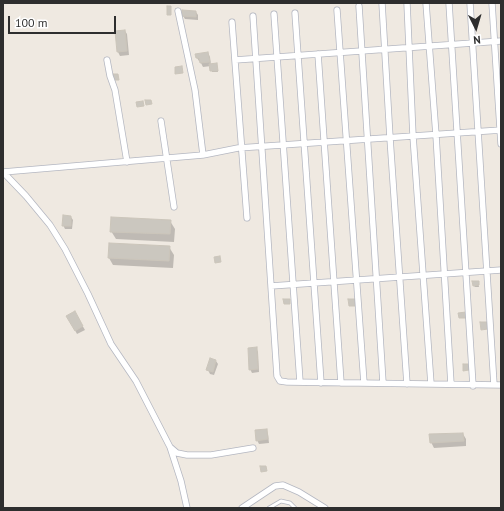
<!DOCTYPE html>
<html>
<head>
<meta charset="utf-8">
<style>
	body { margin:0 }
	#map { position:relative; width:504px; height:511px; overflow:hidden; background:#efe9e1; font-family:"PT Sans",sans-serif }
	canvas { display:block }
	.frame { position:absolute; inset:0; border:4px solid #2e2e2e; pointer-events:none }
	.north { position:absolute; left:456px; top:8px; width:40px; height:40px; -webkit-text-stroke:3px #fff; paint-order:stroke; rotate:175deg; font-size:11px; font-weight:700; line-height:16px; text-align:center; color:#2e2e2e }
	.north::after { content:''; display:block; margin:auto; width:14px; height:18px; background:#2e2e2e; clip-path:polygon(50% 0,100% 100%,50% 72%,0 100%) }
	.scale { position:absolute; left:8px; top:16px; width:108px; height:18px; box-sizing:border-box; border:2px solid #2e2e2e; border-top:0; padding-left:5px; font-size:12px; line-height:14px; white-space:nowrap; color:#2e2e2e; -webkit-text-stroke:3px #fff; paint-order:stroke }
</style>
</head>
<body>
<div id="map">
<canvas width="504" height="511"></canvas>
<div class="frame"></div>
<div class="north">N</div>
<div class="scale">100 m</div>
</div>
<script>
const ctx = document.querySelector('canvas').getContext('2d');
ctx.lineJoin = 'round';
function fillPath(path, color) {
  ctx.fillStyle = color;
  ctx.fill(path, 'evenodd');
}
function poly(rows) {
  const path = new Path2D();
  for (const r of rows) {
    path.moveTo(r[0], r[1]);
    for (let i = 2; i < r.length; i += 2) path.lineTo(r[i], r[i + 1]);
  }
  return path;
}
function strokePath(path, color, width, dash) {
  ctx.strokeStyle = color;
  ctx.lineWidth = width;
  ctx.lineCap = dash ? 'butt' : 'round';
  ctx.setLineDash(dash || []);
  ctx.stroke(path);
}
const shadow = poly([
	[196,12,198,15,198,20,185,19,183,16],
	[125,31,127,34,129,55,120,56,118,52,116,32],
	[208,53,210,57,211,65,217,66,218,72,212,72,211,66,203,67,200,61,199,61,197,58],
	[71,217,73,220,72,229,65,229,63,225],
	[170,221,175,229,174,242,116,239,111,231],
	[169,247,174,255,173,268,113,265,109,258],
	[478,282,479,287,475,287,474,286],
	[75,313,85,330,77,334,68,317],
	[256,348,258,352,259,372,252,373,250,369],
	[216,361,218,364,214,375,210,374,208,370],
	[266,430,268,434,269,443,259,444,257,440],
	[463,434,466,439,466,446,434,448,431,442]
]);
const building = poly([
	[167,6,171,6,171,15,167,15,167,6],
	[182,10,196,11,196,17,182,16,182,10],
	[125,30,127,51,117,52,115,31,125,30],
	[208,52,210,62,200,63,199,58,196,58,195,54,208,52],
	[217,63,218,71,210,71,209,64,217,63],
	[182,66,183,73,175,74,175,67,182,66],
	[113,74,118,74,119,80,113,80,113,74],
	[145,100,151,100,152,104,146,105,145,100],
	[143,101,144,106,137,107,136,102,143,101],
	[63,215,71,216,71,226,62,226,63,215],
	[111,217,171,220,170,234,110,232,111,217],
	[109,243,170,246,169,261,108,258,109,243],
	[220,256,221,262,215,263,214,257,220,256],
	[472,281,479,281,479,285,473,286,472,281],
	[283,299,290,299,290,304,284,304,283,299],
	[348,299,355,299,355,306,349,306,348,299],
	[75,311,83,326,75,331,66,316,75,311],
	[466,312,467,318,459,318,458,313,466,312],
	[480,322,487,322,488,329,481,330,480,322],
	[257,347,258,369,249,370,248,348,257,347],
	[210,358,216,360,213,372,206,370,210,358],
	[463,364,469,364,469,370,463,371,463,364],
	[267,429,268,439,256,441,255,430,267,429],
	[463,433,464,441,430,443,429,434,463,433],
	[260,466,266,466,267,471,261,472,260,466]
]);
const service = poly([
	[269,508,281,501,290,503,295,508]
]);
const minor = poly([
	[382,3,390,138,407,384],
	[407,3,413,136,431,384],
	[426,3,436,135,451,384],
	[449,3,473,386],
	[470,3,494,385],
	[492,3,501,144],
	[359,6,383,383],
	[337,10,364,383],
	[178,11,195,90,203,155],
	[295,13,321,383],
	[274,14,300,382],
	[253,16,277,376,280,381,287,382,501,385],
	[232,22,247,218],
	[318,54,341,383],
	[107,60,110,76,115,90,127,162],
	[235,60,501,41],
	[161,121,174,207],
	[3,172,203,155,238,148,501,130],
	[3,172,26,196,50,225,65,249,88,294,111,344,136,381,170,447,177,453,187,455,211,455,253,448],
	[271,286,501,270],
	[170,447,181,481,187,508],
	[242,508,275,486,283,485,299,492,325,508]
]);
fillPath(shadow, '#0003');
fillPath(building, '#cbc7bf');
strokePath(building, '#cbc5ba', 1);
strokePath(service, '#b4b7c1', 4.5);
strokePath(minor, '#b4b7c1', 7);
strokePath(service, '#fff', 3);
strokePath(minor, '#fff', 5.5);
</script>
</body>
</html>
